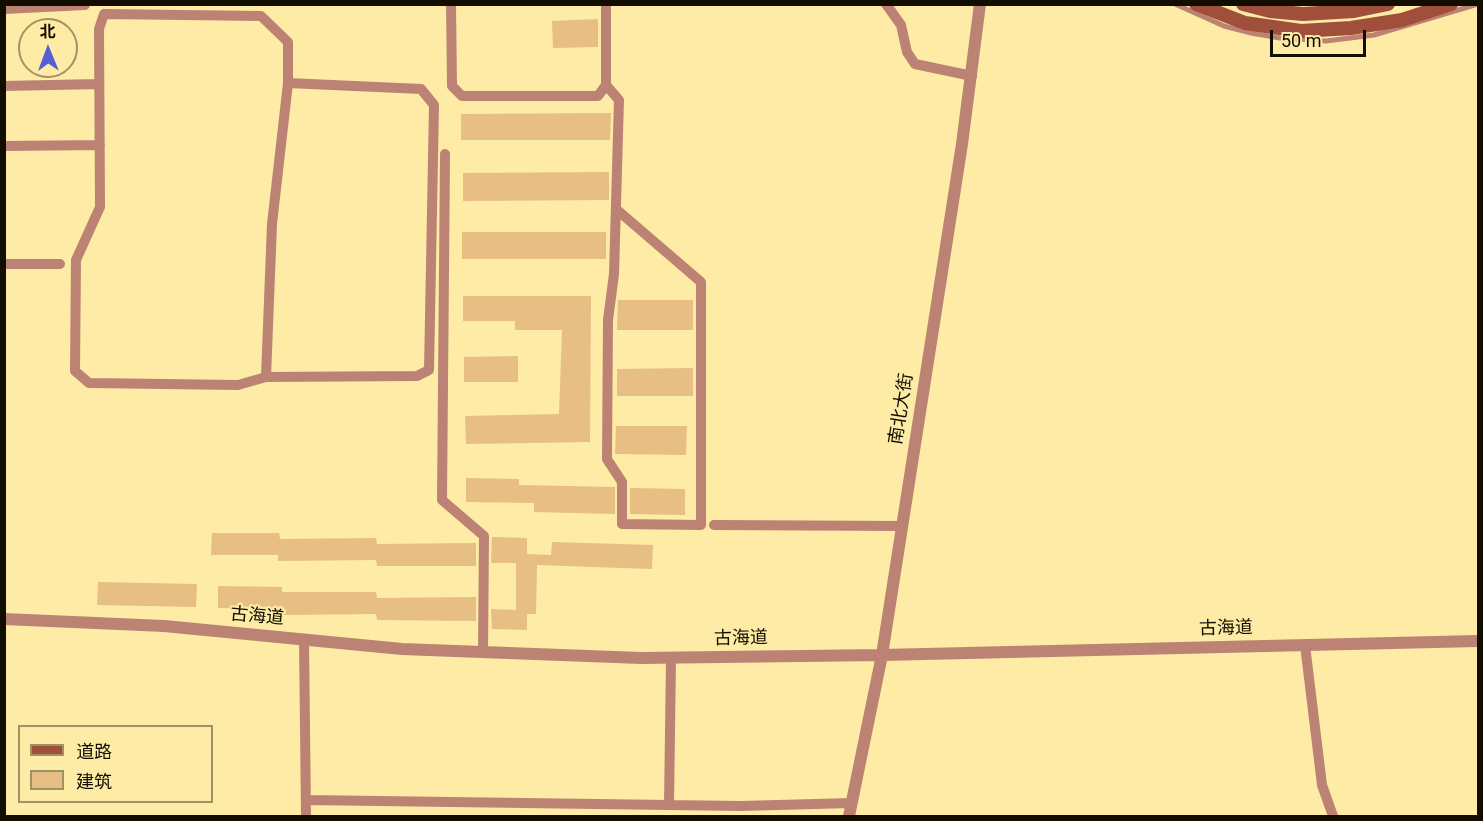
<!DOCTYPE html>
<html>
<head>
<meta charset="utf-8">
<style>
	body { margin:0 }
	#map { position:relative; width:1483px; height:821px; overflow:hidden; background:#fdeba6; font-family:Roboto,"Noto Sans SC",sans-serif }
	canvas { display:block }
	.frame { position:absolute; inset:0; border:6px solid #130d00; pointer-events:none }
	.legend { position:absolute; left:18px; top:725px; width:195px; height:78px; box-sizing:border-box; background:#fdeba6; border:2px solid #9f9264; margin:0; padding:8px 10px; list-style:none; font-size:18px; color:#130d00 }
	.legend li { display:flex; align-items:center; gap:12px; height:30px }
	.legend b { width:30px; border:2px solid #9f9264 }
	.north { position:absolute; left:18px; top:18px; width:60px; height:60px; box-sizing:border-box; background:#fdeba6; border:2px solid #9f9264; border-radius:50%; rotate:359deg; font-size:16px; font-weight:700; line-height:24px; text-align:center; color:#130d00 }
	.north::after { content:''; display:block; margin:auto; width:21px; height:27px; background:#555fd5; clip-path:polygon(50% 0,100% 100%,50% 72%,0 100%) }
	.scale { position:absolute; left:1270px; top:30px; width:96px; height:27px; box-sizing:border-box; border:3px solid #130d00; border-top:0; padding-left:8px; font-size:18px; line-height:21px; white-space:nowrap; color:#130d00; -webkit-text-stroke:4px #fdeba6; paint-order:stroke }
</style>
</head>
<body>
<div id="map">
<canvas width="1483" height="821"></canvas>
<div class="frame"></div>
<ul class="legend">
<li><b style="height:8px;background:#a04f3a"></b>道路</li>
<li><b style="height:16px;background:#e7be83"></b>建筑</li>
</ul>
<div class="north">北</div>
<div class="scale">50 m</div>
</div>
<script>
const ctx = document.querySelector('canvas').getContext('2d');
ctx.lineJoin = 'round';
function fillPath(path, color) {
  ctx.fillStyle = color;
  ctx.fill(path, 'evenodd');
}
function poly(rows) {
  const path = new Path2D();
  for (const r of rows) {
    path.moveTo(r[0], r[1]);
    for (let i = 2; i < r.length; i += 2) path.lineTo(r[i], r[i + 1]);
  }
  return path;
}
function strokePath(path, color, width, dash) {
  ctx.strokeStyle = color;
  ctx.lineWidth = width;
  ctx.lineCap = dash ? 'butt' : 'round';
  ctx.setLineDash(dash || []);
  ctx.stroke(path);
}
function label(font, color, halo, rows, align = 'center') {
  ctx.font = font + ' Roboto,"Noto Sans SC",sans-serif';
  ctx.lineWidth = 4.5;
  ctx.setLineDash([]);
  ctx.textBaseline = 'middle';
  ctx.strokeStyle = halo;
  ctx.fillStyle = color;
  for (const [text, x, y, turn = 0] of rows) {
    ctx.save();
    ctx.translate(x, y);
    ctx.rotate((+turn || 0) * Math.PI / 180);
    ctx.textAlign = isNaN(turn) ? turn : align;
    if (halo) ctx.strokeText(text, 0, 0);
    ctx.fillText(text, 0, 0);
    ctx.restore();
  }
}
const building = poly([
	[598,19,598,47,553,48,552,21],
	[611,113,610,140,461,140,461,114],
	[609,172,609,200,463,201,463,173],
	[462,232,606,232,606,259,462,259],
	[463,296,591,296,590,442,466,444,465,416,559,414,562,330,515,330,515,321,463,321],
	[618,300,693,300,693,330,617,330],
	[518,356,518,382,464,382,464,357],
	[693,368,693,396,617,396,617,369],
	[616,426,687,426,686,455,615,454],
	[466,478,519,479,519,485,615,487,615,514,534,512,534,503,466,502],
	[630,488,685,489,685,515,630,514],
	[212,533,279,533,280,539,376,538,377,544,476,543,476,566,377,566,376,560,278,561,278,555,211,555],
	[492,537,527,538,527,554,551,555,552,542,653,545,652,569,537,565,536,614,527,614,527,630,492,629,491,609,516,610,516,563,491,563],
	[98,582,197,584,196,607,97,605],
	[218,586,282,587,282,592,376,592,377,598,476,597,476,621,377,620,376,614,282,615,281,609,218,608]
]);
const service = poly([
	[1175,4,1224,26,1251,33,1280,38,1326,41,1374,35,1478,4]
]);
const minor = poly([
	[451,4,452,86,462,96,598,96,606,85,606,4],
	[886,4,901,25,907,52,915,64,972,76],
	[4,9,85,5],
	[104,14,261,16,288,42,288,83,421,89,434,105,429,370,417,376,266,377,238,385,89,383,75,371,76,260,100,207,99,29,104,14],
	[606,85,619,100,614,274,608,320,607,459,622,482,622,524,701,525,701,282,616,209],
	[4,86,99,84],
	[4,146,100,145],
	[445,154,442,500,484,536,483,652],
	[4,264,60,264],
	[266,377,272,224,288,83],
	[714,525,902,526],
	[304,639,306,816],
	[1305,645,1322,785,1333,816],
	[306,800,741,806,852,803],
	[669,805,671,658]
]);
const tertiary = poly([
	[4,619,164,626,402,649,641,658,882,655,1478,641],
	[849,816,882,655,962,144,980,4]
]);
const secondary = poly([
	[1196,4,1245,23,1301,31,1351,28,1402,20,1451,4],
	[1243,4,1270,11,1303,14,1354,11,1388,4]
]);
const streetNames = [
	["南北大街",902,409,-81],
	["古海道",257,617,5],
	["古海道",1226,629,-1],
	["古海道",741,639,-1]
];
fillPath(building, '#e7be83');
strokePath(service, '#bc8374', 5);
strokePath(minor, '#bc8374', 10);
strokePath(tertiary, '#bc8374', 12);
strokePath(secondary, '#a04f3a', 14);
label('18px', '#130d00', '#fdeba6', streetNames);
</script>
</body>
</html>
